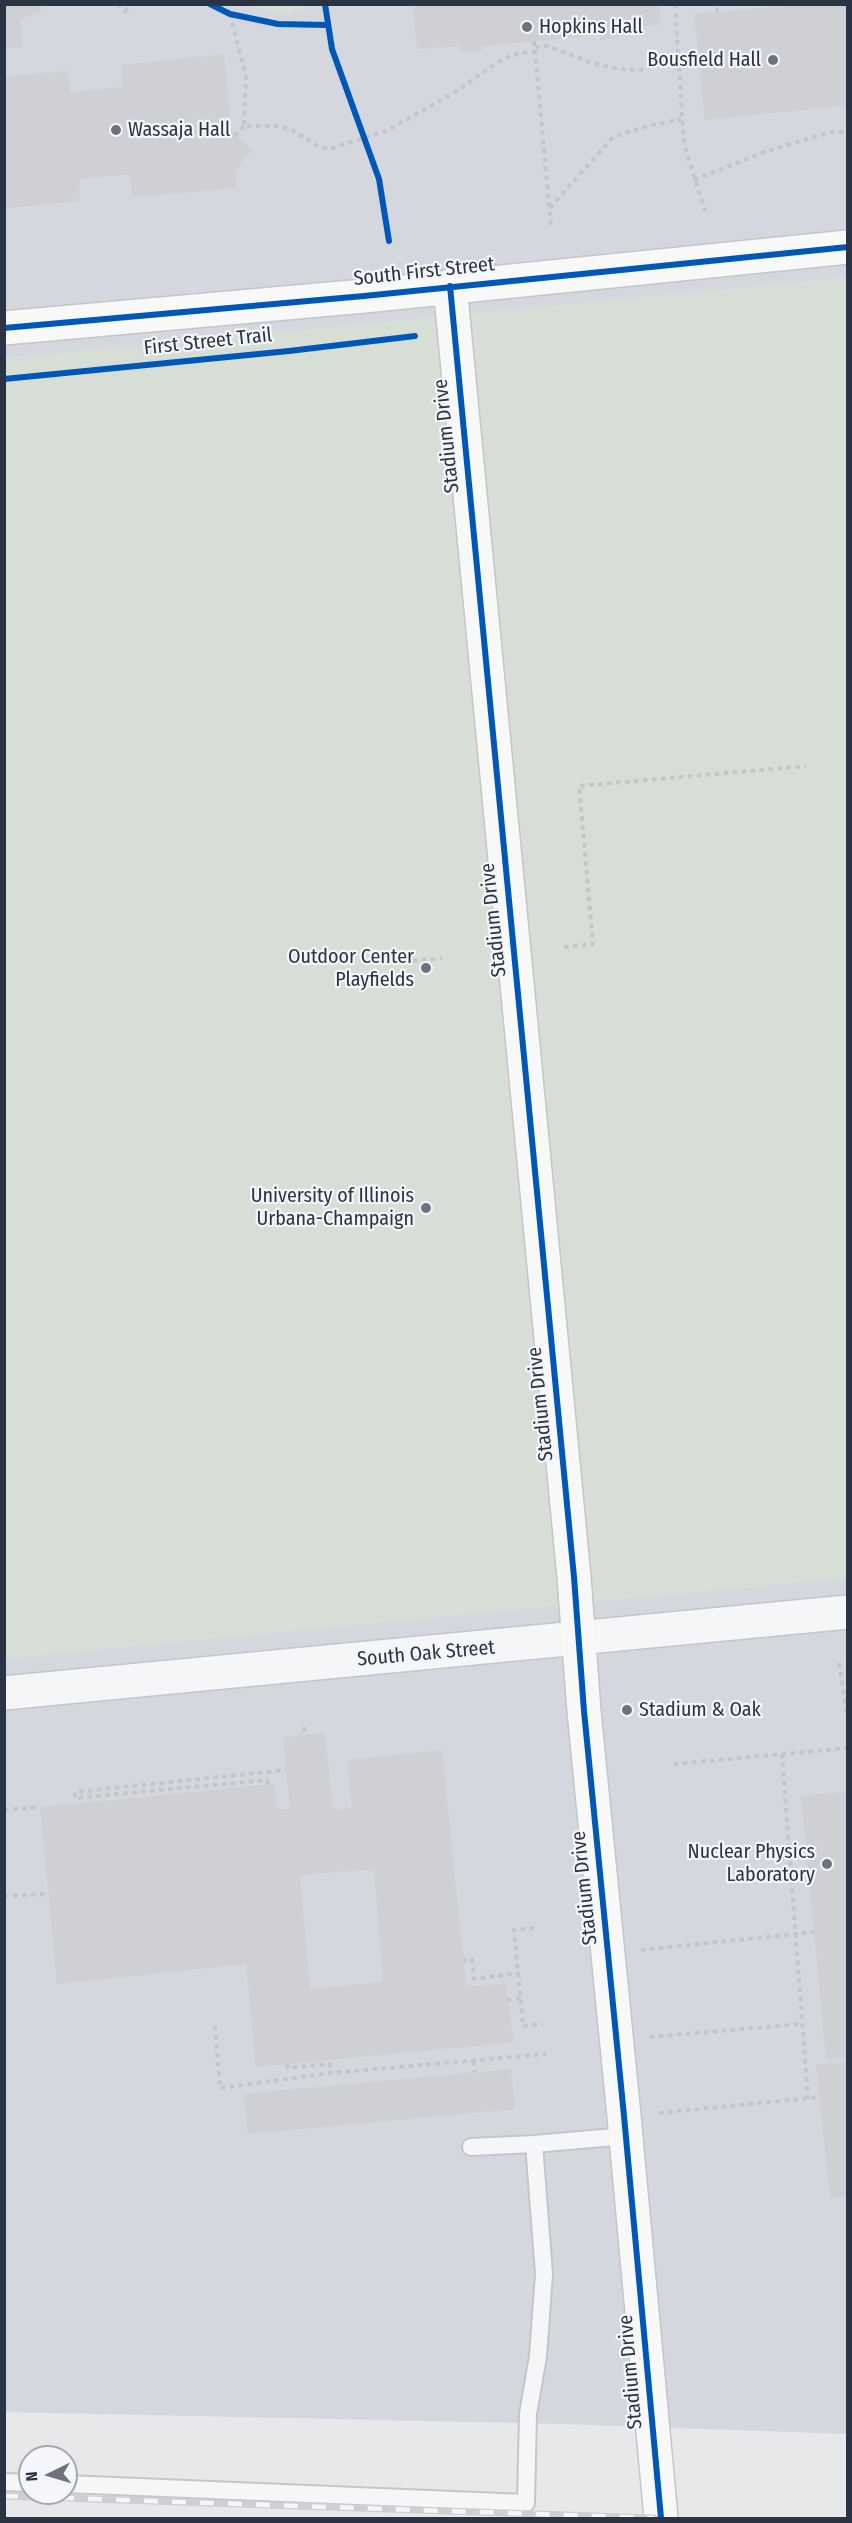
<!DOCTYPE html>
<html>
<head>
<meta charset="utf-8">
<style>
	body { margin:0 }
	#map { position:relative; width:852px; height:2523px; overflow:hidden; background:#e6e8ea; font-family:"Fira Sans Condensed",sans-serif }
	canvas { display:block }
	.frame { position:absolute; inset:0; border:6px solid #2b3445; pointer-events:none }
	.north { position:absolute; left:18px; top:2445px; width:60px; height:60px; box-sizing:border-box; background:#f4f6f9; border:2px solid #a4a8b1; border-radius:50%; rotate:265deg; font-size:16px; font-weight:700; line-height:24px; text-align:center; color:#2b3445 }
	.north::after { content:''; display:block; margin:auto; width:21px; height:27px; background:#6c737f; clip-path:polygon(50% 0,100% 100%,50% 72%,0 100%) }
</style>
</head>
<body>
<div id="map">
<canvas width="852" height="2523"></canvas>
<div class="frame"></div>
<div class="north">N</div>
</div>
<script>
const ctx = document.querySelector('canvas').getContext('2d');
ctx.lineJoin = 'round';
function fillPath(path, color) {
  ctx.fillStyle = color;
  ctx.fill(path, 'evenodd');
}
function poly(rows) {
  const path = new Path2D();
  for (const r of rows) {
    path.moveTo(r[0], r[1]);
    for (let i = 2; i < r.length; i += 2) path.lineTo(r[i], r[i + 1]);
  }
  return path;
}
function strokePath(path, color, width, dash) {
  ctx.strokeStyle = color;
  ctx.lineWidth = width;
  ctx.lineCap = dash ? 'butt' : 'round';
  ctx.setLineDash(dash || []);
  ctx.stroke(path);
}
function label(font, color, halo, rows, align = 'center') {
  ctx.font = font + ' "Fira Sans Condensed",sans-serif';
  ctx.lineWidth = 4.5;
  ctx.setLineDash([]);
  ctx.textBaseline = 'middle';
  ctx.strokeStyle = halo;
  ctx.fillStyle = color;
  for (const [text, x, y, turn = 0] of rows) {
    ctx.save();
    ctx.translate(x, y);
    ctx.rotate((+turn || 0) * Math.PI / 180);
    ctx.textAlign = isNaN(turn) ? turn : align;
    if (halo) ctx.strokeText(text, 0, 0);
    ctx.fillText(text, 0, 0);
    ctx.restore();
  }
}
const built = poly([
	[5,5,847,5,847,2434,564,2424,5,2412]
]);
const green = poly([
	[237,5,305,5,298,12,289,15],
	[847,277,847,1578,5,1659,5,358]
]);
const building = poly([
	[4,4,40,4,42,11,20,19,23,47,4,49],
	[413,4,659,4,661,25,618,29,619,38,600,40,600,35,482,46,482,51,461,53,461,46,417,49],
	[806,4,848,4,848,105,705,120,694,14],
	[224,54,230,116,221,117,221,124,252,150,235,170,237,188,132,197,130,174,79,179,80,201,4,208,4,76,68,71,70,92,123,87,121,65],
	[325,1733,333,1810,352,1808,347,1760,442,1750,466,1987,506,1984,514,2042,256,2067,246,1964,57,1984,40,1807,274,1784,277,1810,290,1809,283,1737],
	[374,1869,383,1982,310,1989,300,1875],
	[848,1792,848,2057,826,2059,801,1796],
	[848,2062,848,2196,830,2198,816,2065],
	[511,2069,515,2109,248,2134,244,2094]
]);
const path = poly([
	[118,4,125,11,132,4],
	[675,4,684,144,705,211],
	[717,12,717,4],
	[230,14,246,77,244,126,279,126,294,131,319,147,330,149,386,131,452,94,503,59,517,54,535,51],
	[534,41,551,226],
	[535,47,548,46,592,63,617,69,639,70,678,60],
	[235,136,244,126],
	[694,180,764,152,827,133,848,131],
	[550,208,613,137,644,127,681,119],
	[564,947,593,944,579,786,806,766],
	[413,961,442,958],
	[839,1663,848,1721],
	[304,1727,305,1734],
	[782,1754,808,2099],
	[674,1764,848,1748],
	[268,1784,267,1780,75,1798,75,1792,286,1770],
	[4,1810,40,1807],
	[4,1896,48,1894],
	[534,1928,514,1930,523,2026,543,2024],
	[641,1950,814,1932],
	[463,1961,472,1959,474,1979,519,1973],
	[507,2000,521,1998],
	[215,2026,220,2088,331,2073,546,2054],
	[650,2037,802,2024],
	[473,2061,475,2072],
	[287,2064,288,2068,330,2064,331,2073],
	[659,2113,820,2097]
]);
const lane = poly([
	[471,2147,534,2144],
	[4,2482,30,2483],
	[66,2484,526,2503,528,2414,538,2356,544,2274,534,2144,626,2136]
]);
const street = poly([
	[4,1693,848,1612]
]);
const secondary = poly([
	[450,286,574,1577,584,1711,624,2116,661,2518],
	[4,328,364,296,848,247]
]);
const rail = poly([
	[4,2496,654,2518]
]);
const cycleway = poly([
	[210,4,230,14,278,24,327,25],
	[325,4,332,49,379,179,389,241],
	[450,286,574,1577,584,1711,624,2116,661,2518],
	[4,328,364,296,848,247],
	[4,379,289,351,415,336]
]);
const markers = [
	[527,27,6,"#6c737f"],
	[773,60,6,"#6c737f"],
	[116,130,6,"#6c737f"],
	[426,968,6,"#6c737f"],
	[426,1208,6,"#6c737f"],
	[627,1710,6,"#6c737f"],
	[827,1864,6,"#6c737f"]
];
const poiNames = [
	["Hopkins Hall",539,27,"left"],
	["Bousfield Hall",761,60],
	["Wassaja Hall",128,130,"left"],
	["Outdoor Center",414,957],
	["Playfields",414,980],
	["University of Illinois",414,1196],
	["Urbana-Champaign",414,1219],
	["Stadium & Oak",639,1710,"left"],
	["Nuclear Physics",815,1852],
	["Laboratory",815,1875]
];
const streetNames = [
	["South First Street",424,272,-6],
	["First Street Trail",208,342,-6],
	["Stadium Drive",447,436,-96],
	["Stadium Drive",494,920,-96],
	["Stadium Drive",541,1404,-96],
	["South Oak Street",426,1654,-5],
	["Stadium Drive",585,1888,-96],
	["Stadium Drive",631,2372,-95]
];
fillPath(built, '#d4d7dd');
fillPath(green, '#d6ded6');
fillPath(building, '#ced0d3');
strokePath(lane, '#c4c6c8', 20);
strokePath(street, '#c4c6c8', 36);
strokePath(secondary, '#c4c6c8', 36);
strokePath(path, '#c5c6ca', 4, [4.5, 4.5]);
strokePath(lane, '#f5f6f7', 16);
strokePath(street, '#f5f6f7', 33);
strokePath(secondary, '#f8f8f8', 33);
strokePath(rail, '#cecfd2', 7);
strokePath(rail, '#f4f6f9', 4.5, [14]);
strokePath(cycleway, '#0057b8', 6);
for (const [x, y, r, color] of markers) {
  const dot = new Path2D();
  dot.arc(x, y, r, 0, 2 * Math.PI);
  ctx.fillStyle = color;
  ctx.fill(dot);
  strokePath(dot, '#f4f6f9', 2);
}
label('20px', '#2b3445', '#f4f6f9', poiNames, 'right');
label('20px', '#2b3445', '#f4f6f9', streetNames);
</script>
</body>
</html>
